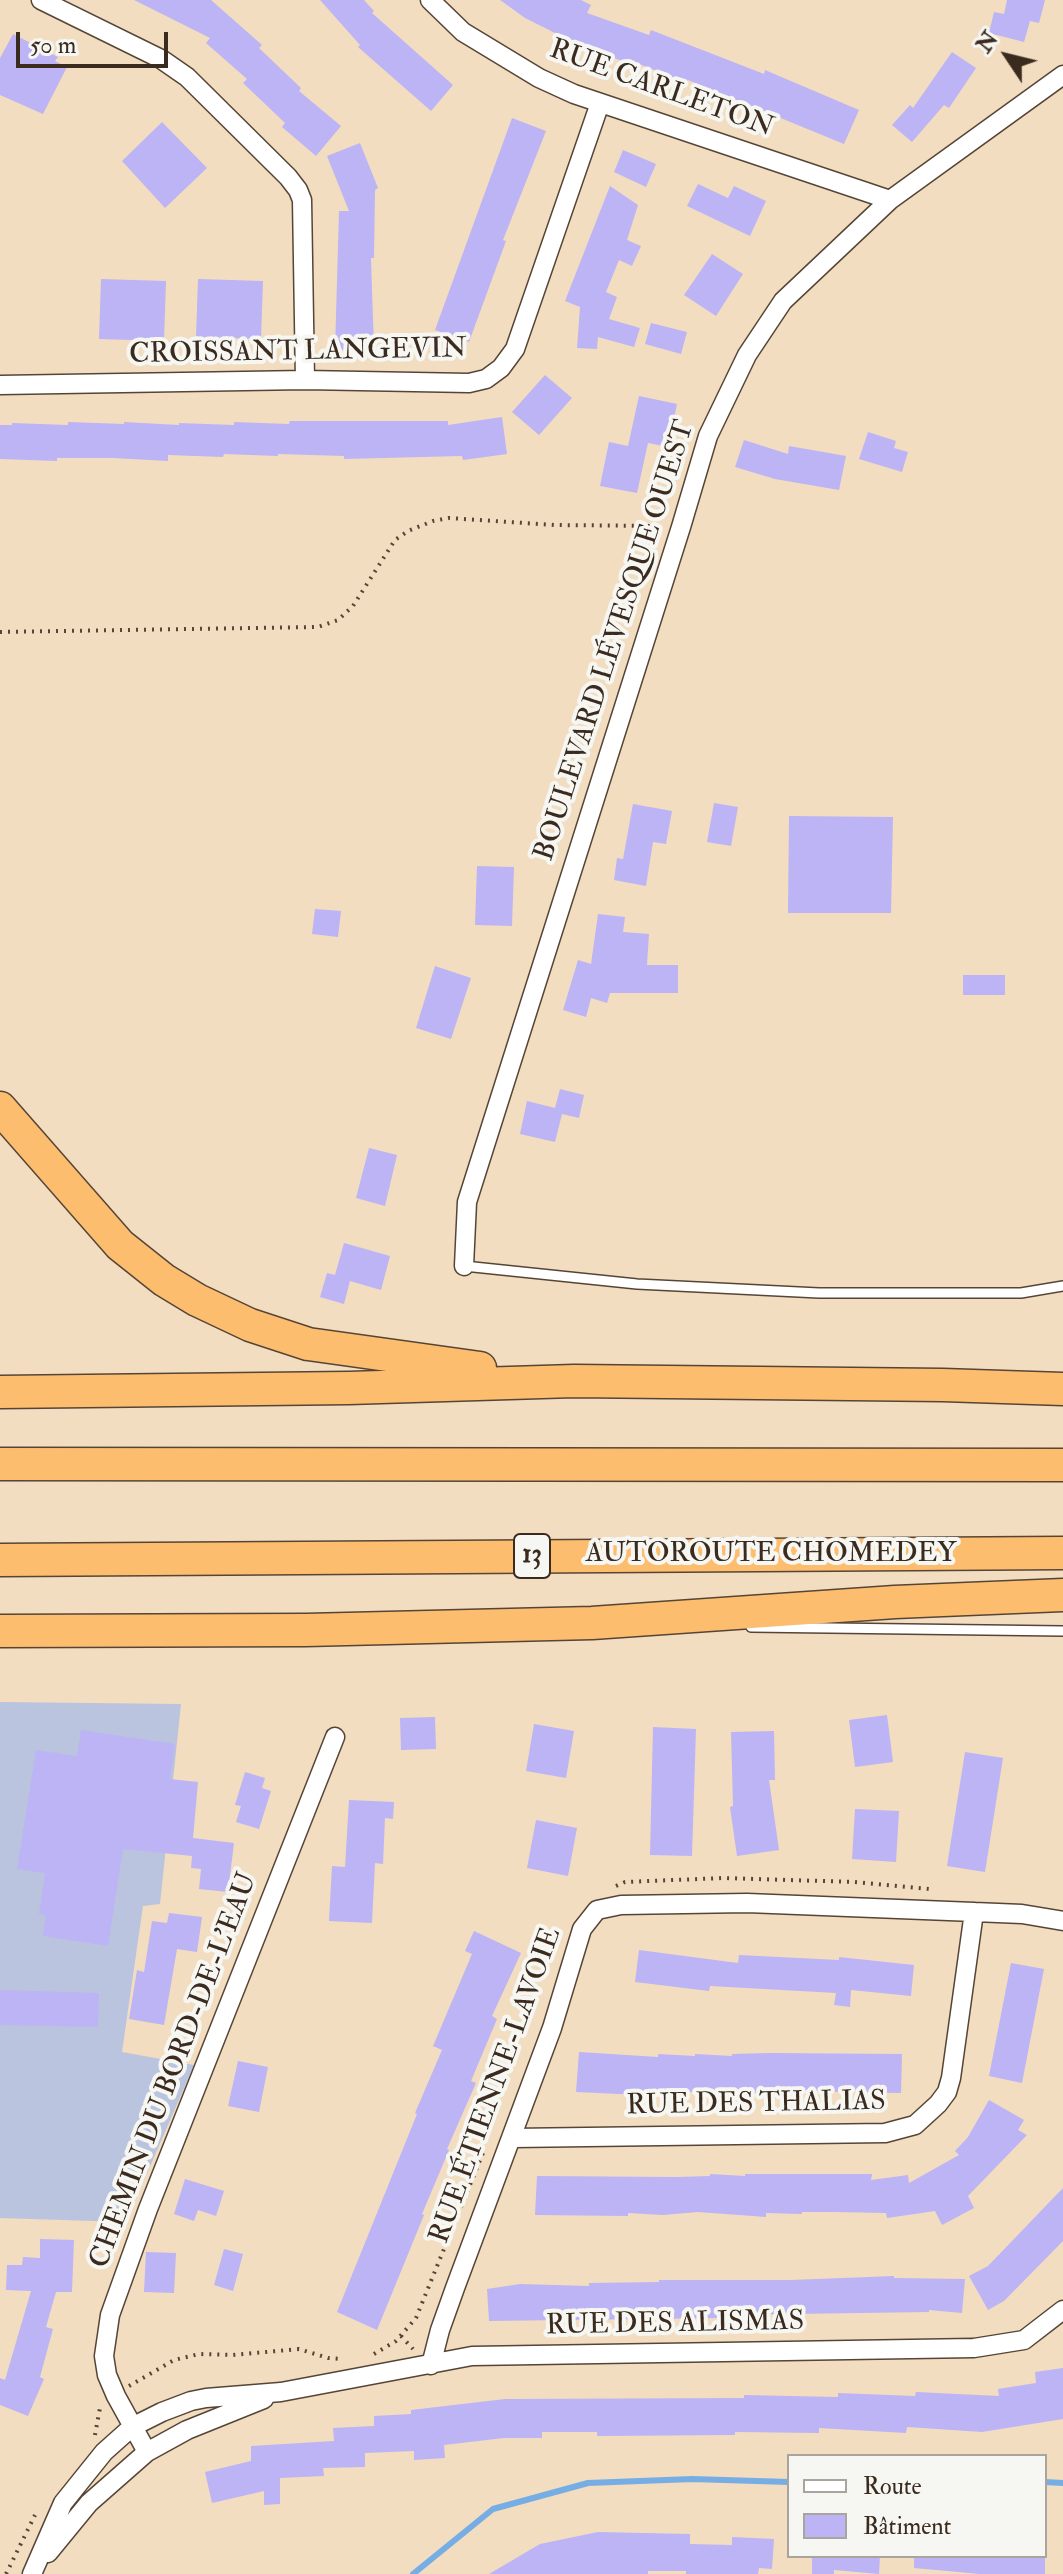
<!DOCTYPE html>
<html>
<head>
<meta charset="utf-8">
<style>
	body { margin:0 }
	#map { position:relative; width:1063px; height:2574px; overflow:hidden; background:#f2ddc0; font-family:"IM FELL Double Pica",serif }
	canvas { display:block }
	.legend { position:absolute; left:787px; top:2454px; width:260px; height:104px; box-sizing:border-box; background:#f6f6f2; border:2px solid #aba49d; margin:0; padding:10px 14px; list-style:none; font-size:24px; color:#3b2a1e }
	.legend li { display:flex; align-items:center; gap:16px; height:40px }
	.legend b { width:40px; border:2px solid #aba49d }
	.north { position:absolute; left:967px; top:16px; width:80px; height:80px; -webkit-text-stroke:6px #f6f6f2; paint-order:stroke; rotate:305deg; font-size:22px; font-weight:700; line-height:32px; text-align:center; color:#3b2a1e }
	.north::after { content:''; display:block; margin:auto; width:28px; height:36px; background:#3b2a1e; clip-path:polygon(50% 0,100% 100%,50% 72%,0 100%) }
	.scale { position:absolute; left:16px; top:32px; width:152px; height:36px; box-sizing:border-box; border:4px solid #3b2a1e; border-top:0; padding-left:10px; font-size:24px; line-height:28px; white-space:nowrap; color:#3b2a1e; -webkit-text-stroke:6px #f6f6f2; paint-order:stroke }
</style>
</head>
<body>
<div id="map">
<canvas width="1063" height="2574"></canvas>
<ul class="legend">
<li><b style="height:10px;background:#fff"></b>Route</li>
<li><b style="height:22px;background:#bcb4f4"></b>Bâtiment</li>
</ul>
<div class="north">N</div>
<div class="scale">50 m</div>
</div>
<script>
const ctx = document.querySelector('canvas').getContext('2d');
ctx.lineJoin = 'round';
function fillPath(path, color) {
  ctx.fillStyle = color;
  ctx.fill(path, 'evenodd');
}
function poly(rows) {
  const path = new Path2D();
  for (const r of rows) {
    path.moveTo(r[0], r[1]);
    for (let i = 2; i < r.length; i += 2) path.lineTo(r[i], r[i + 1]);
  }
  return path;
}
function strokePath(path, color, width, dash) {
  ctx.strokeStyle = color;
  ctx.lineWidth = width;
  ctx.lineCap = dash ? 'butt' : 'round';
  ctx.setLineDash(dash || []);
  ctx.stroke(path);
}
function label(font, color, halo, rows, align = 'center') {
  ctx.font = font + ' "IM FELL Double Pica",serif';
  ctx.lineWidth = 8;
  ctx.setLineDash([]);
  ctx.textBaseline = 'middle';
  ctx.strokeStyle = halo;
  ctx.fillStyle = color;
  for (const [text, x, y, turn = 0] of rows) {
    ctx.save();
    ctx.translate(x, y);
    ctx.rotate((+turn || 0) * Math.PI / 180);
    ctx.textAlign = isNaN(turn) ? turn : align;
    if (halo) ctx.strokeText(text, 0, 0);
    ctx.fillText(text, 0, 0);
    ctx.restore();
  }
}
const industrial = poly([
	[0,1702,181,1704,160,1904,143,1906,122,2052,194,2065,126,2222,0,2218]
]);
const stream = poly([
	[1045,2482,1063,2483],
	[413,2574,493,2509,588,2483,692,2479,789,2482]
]);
const building = poly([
	[134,0,211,0,262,45,259,48,301,88,299,91,341,126,316,156,282,127,285,123,243,83,247,79,206,43,210,38],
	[320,0,364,0,374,11,372,13,453,85,431,111,358,47,360,45],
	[500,0,581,0,591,5,587,13,649,35,651,30,764,74,765,70,859,110,844,144,688,80,687,83,629,60,628,63,583,47,525,18],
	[1007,0,1045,0,1039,23,1030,21,1024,42,989,33,994,12,1004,14],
	[13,34,58,57,55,61,67,67,43,114,0,95,0,58],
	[952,52,976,68,949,108,944,105,912,142,892,125,910,105,913,108],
	[512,118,546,131,503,240,506,241,469,342,435,330],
	[162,122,207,168,165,208,122,161],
	[360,143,378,188,375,190,374,258,371,258,374,350,335,350,339,211,349,211,327,156],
	[623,150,656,164,646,187,614,172],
	[698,184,728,198,734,186,766,201,750,236,687,206],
	[610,186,638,205,627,240,641,246,632,266,619,260,606,292,617,297,609,319,640,328,634,347,598,337,597,349,577,348,580,307,565,301],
	[712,254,743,274,716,316,684,295],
	[101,279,166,281,164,341,99,339],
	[198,279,263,281,261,339,196,337],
	[651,323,687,332,681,354,645,344],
	[545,375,572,398,539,435,512,412],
	[639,396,677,404,668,447,648,443,637,493,600,486,609,442,628,446],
	[502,417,507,454,463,460,462,456,344,459,344,456,278,454,278,456,224,454,223,457,168,455,168,461,113,458,57,458,57,461,0,459,0,425,12,425,12,423,68,425,68,422,124,424,124,422,179,425,179,423,234,425,234,422,289,424,290,421,448,421,448,425],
	[868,432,896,441,894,448,908,452,902,472,859,459],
	[744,440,788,454,789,446,846,456,839,490,775,479,735,467],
	[714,803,738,807,731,846,707,842],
	[633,804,672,811,666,844,653,842,646,886,614,880,617,858,623,859],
	[789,816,893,817,891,913,788,913],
	[477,866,514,867,512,926,475,925],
	[315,909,341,911,338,937,312,934],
	[598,914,625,917,623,932,649,934,647,965,678,965,678,993,610,993,607,1003,591,998,586,1017,563,1010,578,960,591,964],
	[435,966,471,978,451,1039,416,1028],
	[963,975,1005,975,1005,995,963,995],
	[560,1089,584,1095,579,1118,562,1114,555,1142,520,1134,527,1101,555,1108],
	[369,1148,397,1155,385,1206,356,1198],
	[344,1243,390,1256,381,1290,350,1281,344,1304,320,1297,327,1273,335,1275],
	[887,1715,893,1762,855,1767,849,1720],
	[435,1717,436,1749,401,1750,400,1718],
	[534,1724,574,1731,566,1778,526,1771],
	[653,1727,696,1729,692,1856,650,1855],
	[81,1730,175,1744,170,1779,198,1782,193,1838,234,1843,228,1892,199,1889,201,1869,191,1868,192,1856,123,1849,108,1946,43,1936,46,1915,39,1914,45,1873,17,1869,36,1750,77,1756],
	[774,1731,775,1780,769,1780,779,1850,737,1856,730,1807,733,1806,731,1732],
	[965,1752,1003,1758,985,1872,947,1866],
	[245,1772,265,1778,262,1788,271,1791,259,1829,236,1822,241,1806,235,1805],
	[349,1800,394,1802,393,1819,385,1818,383,1864,375,1863,372,1923,329,1921,332,1866,345,1867],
	[855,1809,899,1811,896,1862,852,1859],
	[536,1820,577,1828,568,1876,527,1868],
	[169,1913,202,1917,197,1952,177,1949,164,2025,129,2019,137,1970,144,1972,152,1921,167,1923],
	[474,1931,521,1953,492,2016,497,2019,471,2081,476,2083,447,2149,449,2150,422,2214,424,2215,377,2330,337,2312,417,2114,415,2113,442,2050,433,2046,472,1954,465,1951],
	[639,1950,738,1963,739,1955,839,1960,839,1957,914,1965,911,1996,851,1990,850,2007,834,2005,836,1993,710,1986,709,1991,635,1982],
	[1011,1963,1044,1969,1022,2083,989,2076],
	[0,1990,99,1993,98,2027,0,2025],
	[579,2052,658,2057,658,2054,695,2056,695,2054,732,2056,732,2054,769,2053,902,2054,901,2093,790,2091,790,2093,715,2094,679,2091,678,2094,641,2092,641,2095,576,2092],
	[238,2061,268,2067,259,2112,228,2106],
	[989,2100,1024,2120,1018,2130,1027,2135,968,2196,974,2208,942,2225,935,2211,887,2218,886,2213,835,2212,802,2212,802,2214,766,2213,766,2217,698,2212,663,2215,628,2213,628,2216,535,2215,537,2176,676,2177,710,2176,710,2174,745,2176,745,2174,872,2174,871,2180,908,2175,909,2183,959,2155,955,2151,968,2137],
	[185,2179,224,2191,216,2216,198,2210,194,2221,174,2214],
	[1063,2188,1063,2241,1004,2301,988,2310,969,2276,988,2266],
	[40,2239,74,2240,72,2292,56,2292,46,2327,53,2329,40,2377,44,2379,28,2416,0,2405,0,2378,5,2380,31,2291,6,2290,7,2265,22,2265,23,2257,40,2258],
	[224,2249,243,2254,233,2291,214,2285],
	[146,2252,176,2253,174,2293,144,2292],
	[894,2276,894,2278,965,2279,962,2313,929,2310,929,2312,722,2315,722,2318,489,2321,487,2289,520,2284,589,2286,589,2283,659,2282,659,2280,791,2280],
	[1063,2368,1063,2419,982,2432,907,2427,906,2433,819,2428,819,2433,735,2432,735,2435,597,2436,597,2432,542,2432,542,2438,504,2438,444,2445,445,2458,414,2460,414,2451,365,2453,365,2467,323,2468,324,2476,280,2478,280,2504,264,2505,264,2491,212,2503,205,2472,251,2461,251,2446,334,2441,333,2428,374,2426,374,2416,411,2414,411,2410,505,2399,744,2398,744,2395,838,2397,838,2393,915,2396,916,2392,999,2396,998,2389,1036,2383,1035,2372],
	[598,2532,690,2534,690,2544,732,2545,732,2537,774,2539,772,2569,759,2568,758,2574,686,2574,686,2571,648,2571,648,2574,489,2574,540,2544],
	[812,2556,880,2556,879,2574,834,2570,834,2574,812,2574],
	[914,2556,1045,2556,1045,2574,980,2574,914,2568]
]);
const path = poly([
	[0,632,318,627,338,620,353,606,395,540,408,531,433,521,449,518,554,525,661,526],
	[616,1886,625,1882,723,1878,854,1882,930,1889],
	[401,2336,413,2349],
	[374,2354,396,2341,416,2318,485,2148],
	[129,2386,174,2360,199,2354,233,2355,299,2349,328,2358,342,2359],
	[95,2435,100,2408],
	[6,2574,35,2515]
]);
const lane = poly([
	[464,1266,637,1284,819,1293,1021,1293,1063,1286],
	[751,1627,1063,1631]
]);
const street = poly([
	[41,0,161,59,187,77,288,177,298,190,302,200,305,380],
	[430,0,463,32,539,78,574,94,890,200],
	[0,385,305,380,469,383,486,379,501,368,515,349,600,103],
	[464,1266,467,1202,681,527,708,436,747,355,783,301,890,200,1063,75],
	[513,2138,885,2133,915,2125,938,2104,947,2092,951,2078,974,1912],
	[431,2365,440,2330,455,2288,552,2028,582,1929,597,1910,621,1905,747,1903,974,1912,1022,1914,1063,1921],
	[147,2452,116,2396,107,2375,104,2356,110,2315,148,2209,335,1737],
	[48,2553,89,2503,147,2452,187,2430,264,2399],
	[32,2574,63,2503,104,2452,132,2427,162,2412,191,2401,206,2398,281,2392,472,2356,974,2348,1024,2340,1063,2310]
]);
const highway = poly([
	[0,1108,120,1245,164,1280,197,1300,250,1325,308,1344,480,1368],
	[0,1392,349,1388,574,1381,943,1385,1063,1389],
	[0,1464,1063,1465],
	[0,1560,1063,1553],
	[0,1631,306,1630,592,1623,895,1602,1063,1595]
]);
const shields = [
	[532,1556,36]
];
const shieldNames = [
	["13",532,1556]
];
const streetNames = [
	["RUE CARLETON",661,90,20],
	["CROISSANT LANGEVIN",298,353,-1],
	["BOULEVARD LÉVESQUE OUEST",616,641,-72],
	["AUTOROUTE CHOMEDEY",771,1555],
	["CHEMIN DU BORD-DE-L'EAU",175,2071,-69],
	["RUE ÉTIENNE-LAVOIE",497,2086,-70],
	["RUE DES THALIAS",756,2105,-1],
	["RUE DES ALISMAS",675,2325,-1]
];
fillPath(industrial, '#bac4de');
strokePath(stream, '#76ade4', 6);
fillPath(building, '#bcb4f4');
strokePath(lane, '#564536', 12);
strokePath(street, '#564536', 21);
strokePath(highway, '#564536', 35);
strokePath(path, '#564536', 4, [2, 6]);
strokePath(lane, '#fff', 9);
strokePath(street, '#fff', 18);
strokePath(highway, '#fcbd6f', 32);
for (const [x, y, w] of shields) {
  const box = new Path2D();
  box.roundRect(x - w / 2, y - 22, w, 44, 6);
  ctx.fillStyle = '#f6f6f2';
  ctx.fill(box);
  strokePath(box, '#3b2a1e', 2);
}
label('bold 26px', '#3b2a1e', null, shieldNames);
label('28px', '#3b2a1e', '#f6f6f2', streetNames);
</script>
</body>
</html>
